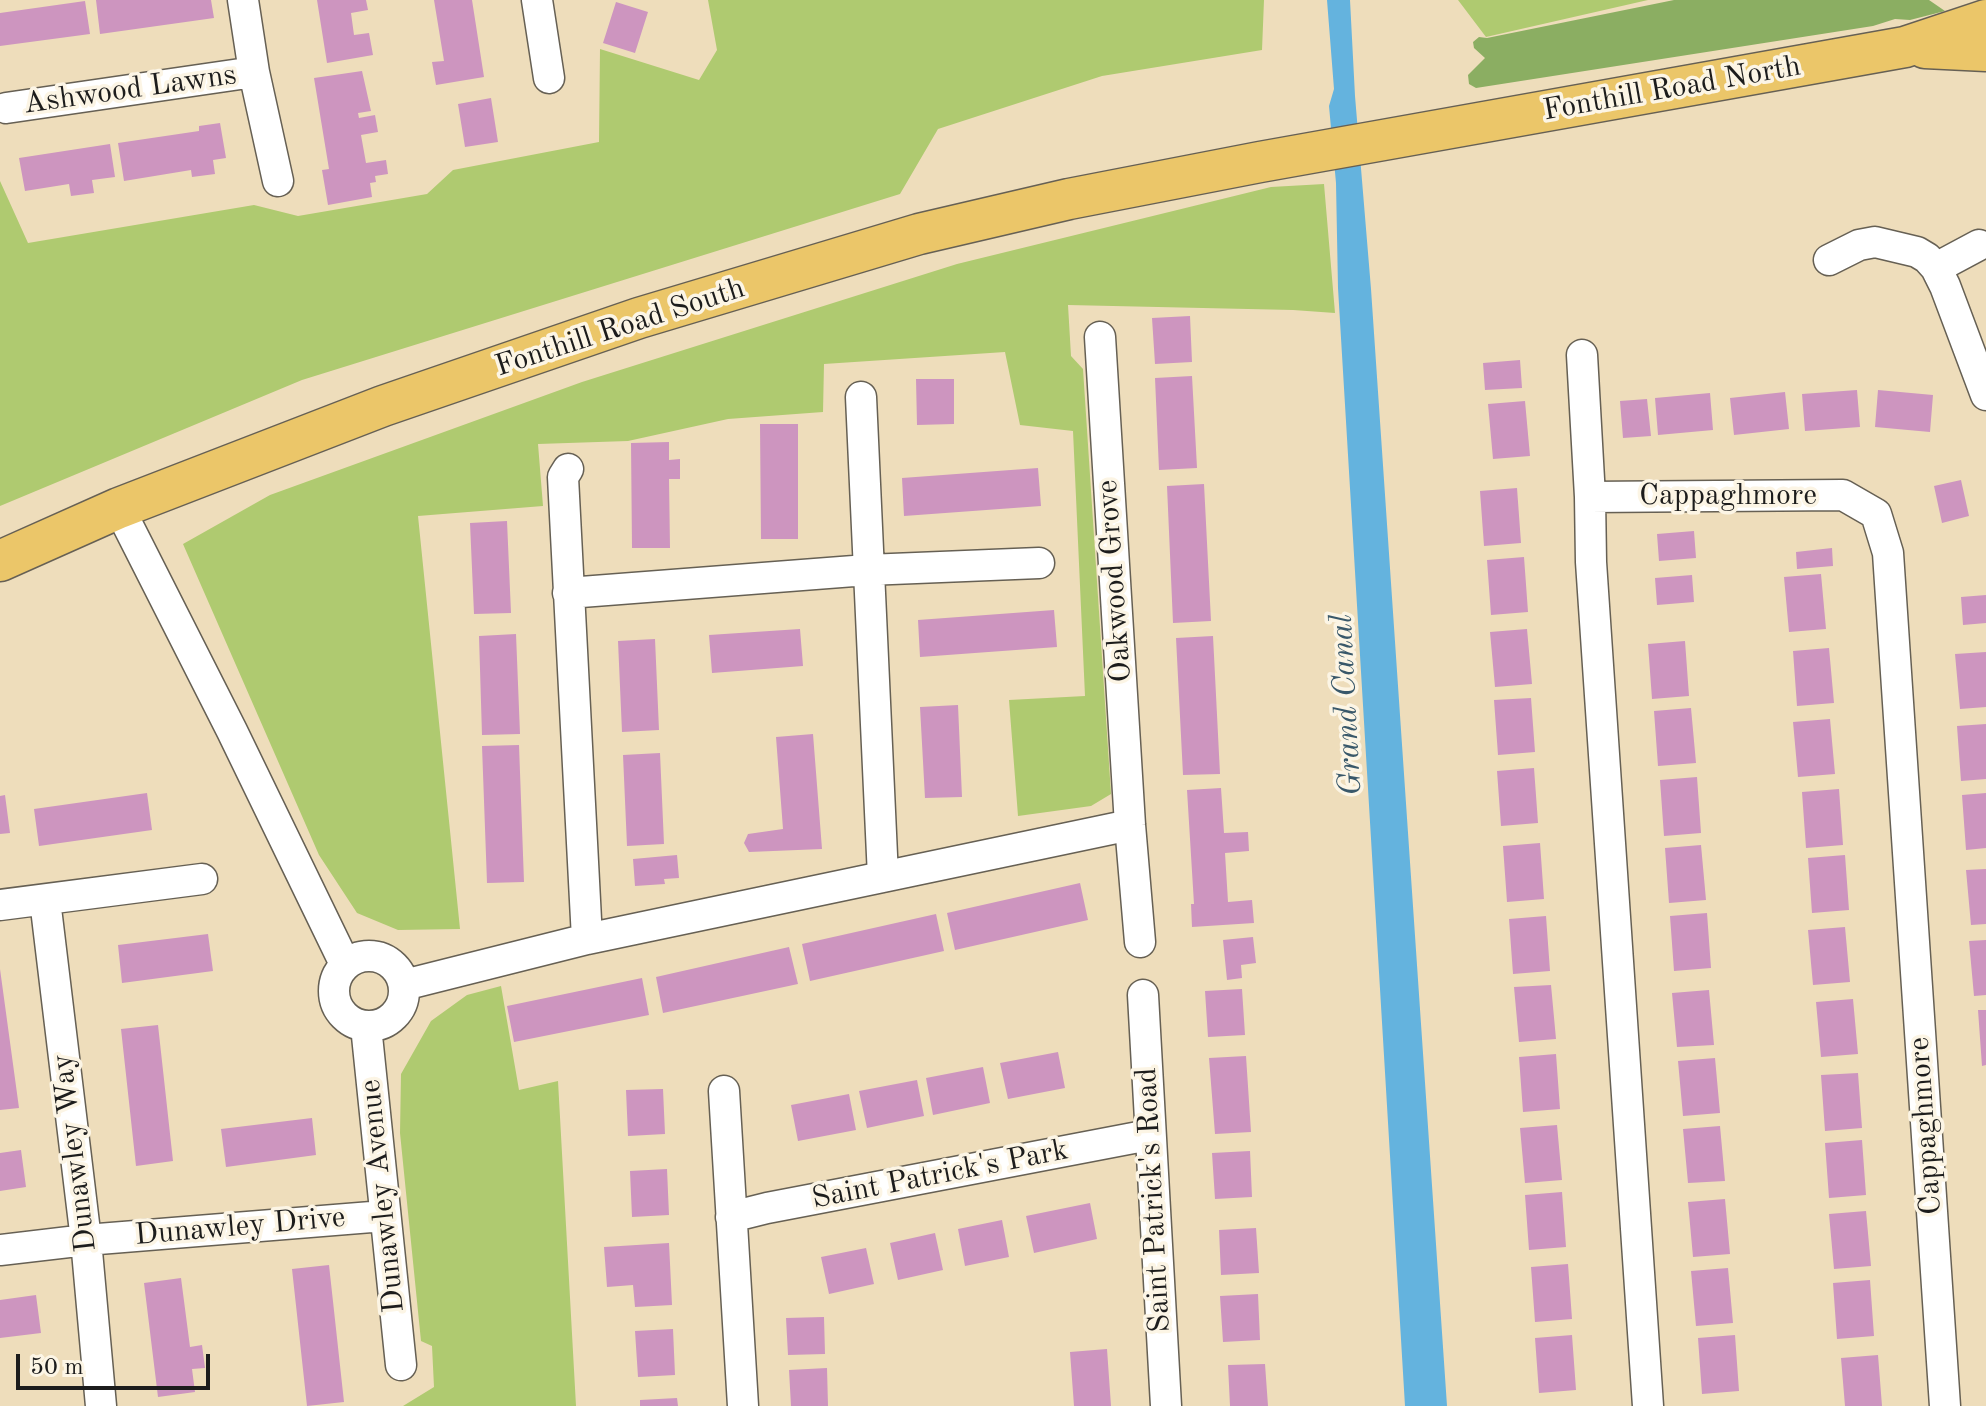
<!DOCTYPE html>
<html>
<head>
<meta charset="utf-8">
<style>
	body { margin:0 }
	#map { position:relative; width:1986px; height:1406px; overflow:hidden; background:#edb; font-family:"Old Standard TT",serif }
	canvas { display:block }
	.scale { position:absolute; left:16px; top:1354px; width:194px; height:36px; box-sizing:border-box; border:4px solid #1c1c1c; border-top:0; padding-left:10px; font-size:24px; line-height:28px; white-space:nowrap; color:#1c1c1c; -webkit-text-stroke:6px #fcf5e5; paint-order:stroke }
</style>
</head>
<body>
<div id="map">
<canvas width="1986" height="1406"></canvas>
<div class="scale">50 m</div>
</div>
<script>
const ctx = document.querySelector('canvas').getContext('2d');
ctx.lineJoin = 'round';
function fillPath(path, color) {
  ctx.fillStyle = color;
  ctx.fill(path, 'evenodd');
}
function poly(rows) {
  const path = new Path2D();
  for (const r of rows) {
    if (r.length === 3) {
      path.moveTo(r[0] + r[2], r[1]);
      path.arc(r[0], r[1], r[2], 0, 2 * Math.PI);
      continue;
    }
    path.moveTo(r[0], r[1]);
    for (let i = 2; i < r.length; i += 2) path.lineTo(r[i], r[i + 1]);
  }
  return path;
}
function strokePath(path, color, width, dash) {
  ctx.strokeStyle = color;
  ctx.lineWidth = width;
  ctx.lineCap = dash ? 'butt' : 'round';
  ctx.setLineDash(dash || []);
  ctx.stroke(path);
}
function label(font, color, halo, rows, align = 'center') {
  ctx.font = font + ' "Old Standard TT",serif';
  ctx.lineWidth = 7;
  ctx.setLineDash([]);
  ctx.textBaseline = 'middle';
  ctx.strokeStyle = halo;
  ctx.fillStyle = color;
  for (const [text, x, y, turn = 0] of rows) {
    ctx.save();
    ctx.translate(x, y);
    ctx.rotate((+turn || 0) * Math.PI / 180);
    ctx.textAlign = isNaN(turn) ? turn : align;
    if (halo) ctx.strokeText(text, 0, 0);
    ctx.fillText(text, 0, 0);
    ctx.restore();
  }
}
const green = poly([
	[708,0,1264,0,1262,50,1102,76,938,129,900,194,302,380,0,506,0,181,28,243,254,205,298,216,427,194,453,170,599,142,600,49,699,80,717,50],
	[1458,0,1648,0,1486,37],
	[1324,184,1335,313,1293,310,1068,305,1071,356,1083,369,1111,794,1091,806,1018,816,1009,700,1085,696,1073,431,1020,425,1005,352,824,364,823,412,728,419,628,441,538,444,543,506,418,516,460,929,398,930,357,913,319,855,183,544,270,495,582,382,957,264,1271,187],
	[501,986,519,1090,558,1081,576,1406,403,1406,434,1387,432,1346,421,1341,400,1133,401,1074,431,1021,467,995]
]);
const forest = poly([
	[1674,0,1929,0,1945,11,1910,20,1895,19,1873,26,1476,88,1469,84,1468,75,1485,58,1474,48,1473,42,1479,37,1487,38]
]);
const water = poly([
	[1327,0,1350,0,1355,96,1371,289,1447,1406,1405,1406,1338,288,1336,183,1329,106,1334,89]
]);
const building = poly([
	[96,0,211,0,214,18,100,34],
	[317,0,366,0,368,10,351,13,354,35,369,33,373,55,327,63],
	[434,0,472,0,484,77,436,85,432,62,444,61],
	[85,1,90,34,0,46,0,13],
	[616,2,648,12,635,53,603,43],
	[362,71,371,111,358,113,359,118,375,115,378,132,361,135,366,163,386,160,388,174,375,176,376,182,370,183,372,197,328,205,322,170,329,169,314,78],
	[491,98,498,142,465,147,458,104],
	[220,123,226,158,213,160,215,174,192,177,191,170,124,181,118,143,199,131,199,126],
	[110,144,115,177,92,180,94,193,71,196,69,184,25,191,19,158],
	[1190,316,1192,362,1155,364,1152,318],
	[1520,360,1522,388,1485,390,1483,363],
	[1192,376,1197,468,1159,470,1155,378],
	[916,379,954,379,954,424,917,425],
	[1857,390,1860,427,1805,431,1802,394],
	[1878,390,1933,395,1930,432,1875,427],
	[1785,392,1789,429,1734,435,1730,398],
	[1710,393,1713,430,1658,435,1655,398],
	[1647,399,1651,436,1623,438,1620,401],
	[1525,401,1530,456,1493,459,1488,404],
	[760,424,798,424,798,539,761,539],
	[669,442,669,460,680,459,680,479,669,479,670,548,632,548,631,443],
	[1038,468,1041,506,904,516,902,478],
	[1961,480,1969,516,1942,523,1934,486],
	[1204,484,1211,621,1173,623,1167,486],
	[1517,488,1521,543,1484,546,1480,491],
	[507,521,511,613,474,614,470,523],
	[1694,531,1696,558,1659,561,1657,534],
	[1832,548,1833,566,1797,569,1796,552],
	[1524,557,1528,612,1491,615,1487,560],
	[1821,574,1826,629,1789,632,1784,577],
	[1692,575,1694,602,1657,605,1655,578],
	[1986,595,1986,623,1963,625,1961,597],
	[1054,610,1057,647,920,657,918,620],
	[800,629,803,666,712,673,709,635],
	[1527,629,1532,684,1495,687,1490,632],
	[516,634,520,734,482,735,479,636],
	[1213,636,1220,774,1183,775,1176,638],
	[655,639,659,730,622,732,618,641],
	[1685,641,1689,696,1652,699,1648,644],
	[1829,648,1834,703,1797,706,1793,651],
	[1986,652,1986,707,1960,709,1955,654],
	[1531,698,1535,752,1498,755,1494,700],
	[958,705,962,797,925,798,920,707],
	[1691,708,1696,763,1658,766,1654,711],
	[1830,719,1835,774,1798,777,1793,722],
	[1986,724,1986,779,1961,781,1957,726],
	[813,734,822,849,749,852,744,843,748,834,783,829,776,737],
	[519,745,524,882,487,883,482,746],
	[660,753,664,844,627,846,623,755],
	[1534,768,1538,823,1501,826,1497,771],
	[1697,777,1701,833,1664,836,1660,780],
	[1221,788,1224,833,1248,832,1249,851,1225,853,1228,902,1252,900,1254,923,1192,927,1191,904,1194,904,1187,790],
	[1839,789,1843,845,1806,848,1802,792],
	[147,793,152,830,39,846,34,809],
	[1986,793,1986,848,1966,850,1962,795],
	[5,795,10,833,0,834,0,796],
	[1540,843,1544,899,1507,902,1503,846],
	[1701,845,1706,900,1669,903,1665,848],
	[677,855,679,878,664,879,665,884,635,886,633,859],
	[1845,855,1849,910,1812,913,1808,858],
	[1986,869,1986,924,1971,925,1966,870],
	[1080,883,1088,920,955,950,947,913],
	[1707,913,1711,968,1674,971,1670,916],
	[936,914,944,951,810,981,802,944],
	[1546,916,1550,971,1513,974,1509,919],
	[1845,927,1850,982,1813,985,1808,930],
	[208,934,213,971,122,983,118,945],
	[1253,937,1256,963,1241,965,1242,978,1227,980,1223,940],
	[1986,940,1986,995,1974,996,1969,941],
	[789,947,798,984,663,1013,656,977],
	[0,969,19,1108,0,1110],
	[642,978,649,1015,514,1042,507,1006],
	[1551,985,1556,1039,1519,1042,1514,987],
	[1242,989,1245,1035,1208,1037,1205,991],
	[1709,990,1714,1045,1677,1047,1672,993],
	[1853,999,1858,1054,1821,1057,1816,1002],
	[1978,1010,1986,1010,1986,1065,1982,1066],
	[158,1025,173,1161,136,1166,121,1029],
	[1058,1052,1065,1088,1008,1099,1000,1063],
	[1556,1054,1560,1109,1523,1112,1519,1057],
	[1246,1056,1251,1132,1215,1134,1209,1058],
	[1715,1058,1720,1113,1683,1116,1678,1061],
	[983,1067,990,1103,933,1115,926,1078],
	[1858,1073,1862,1128,1825,1131,1821,1075],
	[917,1080,924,1116,867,1128,859,1091],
	[663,1089,665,1134,628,1136,626,1090],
	[849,1094,856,1130,798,1141,791,1105],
	[312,1118,316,1155,226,1167,221,1129],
	[1557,1125,1562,1180,1525,1183,1520,1128],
	[1720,1126,1725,1181,1688,1183,1683,1129],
	[1862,1140,1866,1195,1829,1198,1825,1143],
	[21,1150,26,1187,0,1191,0,1153],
	[1250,1151,1252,1197,1215,1199,1212,1153],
	[667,1169,669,1215,632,1217,630,1171],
	[1562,1192,1566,1247,1529,1250,1525,1195],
	[1725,1199,1730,1254,1693,1257,1688,1202],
	[1090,1203,1097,1239,1034,1253,1026,1216],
	[1866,1211,1871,1266,1834,1269,1829,1214],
	[1002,1220,1009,1257,965,1266,958,1229],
	[1256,1228,1259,1273,1221,1275,1219,1230],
	[935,1233,943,1270,898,1280,890,1243],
	[669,1243,672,1305,635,1307,633,1285,607,1287,604,1247],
	[866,1248,874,1284,829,1294,821,1257],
	[1568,1264,1572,1319,1535,1322,1531,1267],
	[329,1265,344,1402,307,1406,292,1269],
	[1728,1268,1733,1323,1696,1326,1691,1271],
	[181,1278,190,1347,202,1345,205,1368,192,1369,195,1392,158,1397,144,1283],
	[1870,1280,1874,1336,1837,1339,1833,1283],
	[1258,1294,1260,1340,1223,1342,1220,1296],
	[36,1295,41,1333,0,1338,0,1300],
	[824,1317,825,1354,788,1355,786,1318],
	[673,1329,675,1375,638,1377,635,1331],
	[1572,1335,1576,1390,1539,1393,1535,1338],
	[1735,1335,1739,1391,1702,1394,1698,1338],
	[1107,1349,1111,1406,1074,1406,1070,1352],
	[1878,1355,1882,1406,1845,1406,1841,1358],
	[1265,1364,1268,1406,1230,1406,1228,1365],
	[827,1368,828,1406,791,1406,789,1370],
	[677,1398,678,1406,640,1406,640,1400]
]);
const minor = poly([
	[243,0,254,72,278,181],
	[537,0,549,78],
	[6,108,254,72],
	[1829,260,1859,245,1875,242,1917,252,1927,258,1936,268,1945,286,1986,395],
	[1936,268,1979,245],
	[1100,337,1130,825,1140,942],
	[1582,355,1590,497],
	[861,397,883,877],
	[568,469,563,477,587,939],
	[119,508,232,731,345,964],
	[568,593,867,570,1039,563],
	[45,900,86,1240,101,1406],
	[0,905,202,879],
	[369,991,35],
	[404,985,587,939,1130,825],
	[1143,995,1166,1406],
	[366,1026,401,1365],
	[724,1091,743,1406],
	[731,1217,767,1208,1149,1135],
	[0,1250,86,1240,384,1216],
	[1648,1406,1591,562,1590,497,1843,495,1876,514,1888,553,1945,1406]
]);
const major = poly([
	[1925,48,1986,51],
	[0,561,119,508,383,406,639,318,919,234,1069,199,1260,162,1905,47,1986,20]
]);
const streetNames = [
	["Fonthill Road North",1672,89,-10],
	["Ashwood Lawns",130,90,-8],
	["Fonthill Road South",620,328,-18],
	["Cappaghmore",1728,496],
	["Oakwood Grove",1115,581,-94],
	["Cappaghmore",1926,1126,-94],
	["Dunawley Way",75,1153,-97],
	["Saint Patrick's Park",940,1175,-11],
	["Dunawley Avenue",383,1196,-96],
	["Saint Patrick's Road",1154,1200,-93],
	["Dunawley Drive",240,1227,-5]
];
const waterNames = [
	["Grand Canal",1347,705,-93]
];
fillPath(green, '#afca70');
fillPath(forest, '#8bae62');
fillPath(water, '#64b3de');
fillPath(building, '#cd95bf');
strokePath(minor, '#666054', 33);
strokePath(major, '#666054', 43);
strokePath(minor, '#fff', 30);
strokePath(major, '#ebc669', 40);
label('30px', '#1c1c1c', '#fcf5e5', streetNames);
label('italic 32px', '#39586a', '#fcf5e5', waterNames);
</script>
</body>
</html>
